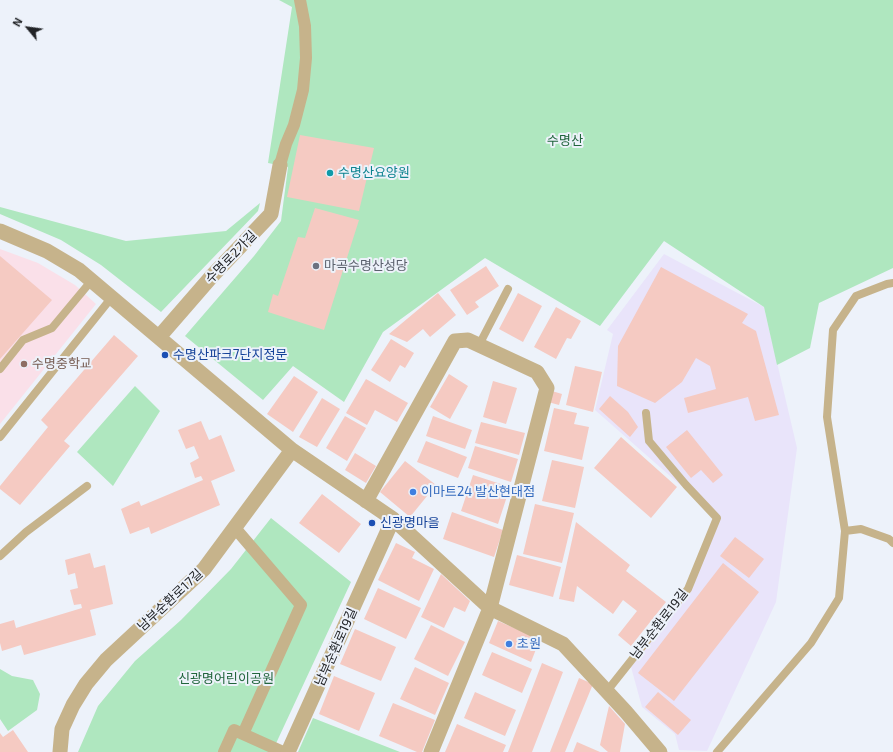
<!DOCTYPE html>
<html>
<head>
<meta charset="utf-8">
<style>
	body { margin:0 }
	#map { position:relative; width:893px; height:752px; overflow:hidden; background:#edf2fa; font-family:"Exo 2",sans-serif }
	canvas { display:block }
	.north { position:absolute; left:8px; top:8px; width:40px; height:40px; -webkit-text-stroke:3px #edf2fa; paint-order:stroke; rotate:299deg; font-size:11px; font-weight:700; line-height:16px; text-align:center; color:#222427 }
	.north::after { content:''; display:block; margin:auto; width:14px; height:18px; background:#222427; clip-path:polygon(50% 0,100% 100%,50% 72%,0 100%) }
</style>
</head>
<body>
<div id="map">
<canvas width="893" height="752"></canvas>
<div class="north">N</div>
</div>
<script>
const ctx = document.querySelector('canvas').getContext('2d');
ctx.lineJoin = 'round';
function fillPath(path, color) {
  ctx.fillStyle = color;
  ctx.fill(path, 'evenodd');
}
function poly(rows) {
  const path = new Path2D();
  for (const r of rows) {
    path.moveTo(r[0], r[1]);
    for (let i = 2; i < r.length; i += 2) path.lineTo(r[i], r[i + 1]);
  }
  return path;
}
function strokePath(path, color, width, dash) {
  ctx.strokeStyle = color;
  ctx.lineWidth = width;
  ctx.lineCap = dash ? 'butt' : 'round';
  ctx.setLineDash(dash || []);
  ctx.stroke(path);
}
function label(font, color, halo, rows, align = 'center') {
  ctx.font = font + ' "Exo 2","Noto Sans KR",sans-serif';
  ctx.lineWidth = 4;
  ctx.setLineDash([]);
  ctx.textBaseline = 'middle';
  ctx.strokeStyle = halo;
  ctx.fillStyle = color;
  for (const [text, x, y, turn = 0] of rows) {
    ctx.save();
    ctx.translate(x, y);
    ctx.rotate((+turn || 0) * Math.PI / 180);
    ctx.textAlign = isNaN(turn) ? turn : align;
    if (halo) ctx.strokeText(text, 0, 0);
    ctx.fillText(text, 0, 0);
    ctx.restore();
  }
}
const commercial = poly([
	[664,254,764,307,797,448,776,602,707,751,679,750,675,734,642,707,631,667,691,592,719,519,595,410,613,334,607,330]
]);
const education = poly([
	[0,249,38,263,75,285,96,304,0,424]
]);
const green = poly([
	[279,0,893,0,893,268,819,303,810,348,777,365,764,307,664,241,600,326,485,258,383,332,344,402,293,366,263,400,185,336,254,256,281,221,288,167,268,163,292,7],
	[260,203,258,211,161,312,101,265,61,240,0,214,0,207,126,241,226,231],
	[135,386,160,411,113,486,77,452],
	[271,518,351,582,272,752,78,752,98,706,135,661,181,620,231,569],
	[0,669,12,676,33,680,40,694,37,710,8,731,0,719],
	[313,718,400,752,298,752]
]);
const building = poly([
	[300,135,374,148,359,211,287,197],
	[315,208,359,220,324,330,268,312,273,294,278,296,298,237,305,238],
	[0,256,52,300,0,359],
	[486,266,499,286,475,302,479,307,467,315,450,290],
	[661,267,748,314,742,323,756,331,779,415,755,421,748,397,688,413,684,398,716,389,710,366,696,358,682,382,655,403,617,386,618,346],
	[438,293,456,315,430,337,423,329,407,342,389,334],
	[518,293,542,306,523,342,499,329],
	[556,307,581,321,571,339,567,338,556,359,534,347],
	[114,335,138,356,64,441,70,446,20,505,0,489,0,486,48,427,41,420],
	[391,339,414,353,405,368,400,365,390,382,371,370],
	[575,366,602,372,593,412,566,405],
	[449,374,468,386,450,419,430,407],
	[294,376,318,392,293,432,267,414],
	[366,379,408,403,397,422,375,410,367,425,346,413],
	[493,381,517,388,506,424,483,417],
	[552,391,562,394,559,405,548,402],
	[610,396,628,412,638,427,630,437,599,409],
	[322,398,340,409,317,447,299,437],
	[554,408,577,413,574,424,589,427,582,460,544,451],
	[345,416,366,428,347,461,326,448],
	[433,416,472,430,465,449,426,436],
	[201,421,209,440,221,435,235,471,211,481,220,505,151,534,149,527,130,534,121,509,139,501,141,506,203,480,201,476,195,478,190,463,199,458,194,446,186,449,178,430],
	[481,422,525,433,519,455,475,443],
	[687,430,723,475,713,483,701,470,691,478,666,447],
	[621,437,677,487,651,518,594,468],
	[426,441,467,457,458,478,417,462],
	[475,446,518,459,511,482,468,468],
	[355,453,376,466,366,483,345,470],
	[552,460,584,467,575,508,542,501],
	[405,461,436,485,410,517,380,492],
	[473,475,510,487,498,524,461,511],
	[322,494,361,524,339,553,299,523],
	[535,504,574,513,562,563,523,554],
	[452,512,503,530,494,557,443,539],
	[576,522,630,565,626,571,666,602,631,646,618,635,637,611,623,600,613,614,577,586,574,602,559,599],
	[735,537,764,559,749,578,720,556],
	[396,543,415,552,412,558,434,569,419,601,378,580],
	[90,553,94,568,105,565,113,604,90,610,96,635,24,655,21,645,2,651,0,643,0,624,14,620,16,628,82,608,81,604,74,605,70,590,78,588,75,573,68,575,65,560],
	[517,555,561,567,553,597,509,585],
	[723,563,759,592,674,701,638,673],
	[441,574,470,601,465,612,454,607,444,628,421,617],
	[378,588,421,608,406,639,364,619],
	[498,621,540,639,531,662,489,643],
	[431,625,465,642,448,676,414,659],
	[355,629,396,647,381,681,340,664],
	[492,652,532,669,522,693,482,675],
	[542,663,563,672,532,752,508,752],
	[415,667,449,683,435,715,400,699],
	[334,676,375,693,359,731,319,714],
	[579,678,593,684,565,752,550,752],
	[475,692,516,710,505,736,464,718],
	[658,692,691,720,678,735,645,707],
	[393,703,435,720,422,752,417,752,379,736],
	[609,706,625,724,620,752,608,752,600,745],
	[457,724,506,745,503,752,445,752],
	[13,730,28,752,0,752,0,733,3,737],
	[577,742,600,752,573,752]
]);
const service = poly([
	[479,345,508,289],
	[0,369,23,340,52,328,92,280],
	[0,437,112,297],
	[845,531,861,529,889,539,893,543],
	[0,556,26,532,87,486],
	[607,691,688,589,717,518,686,485,649,441,646,413],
	[717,752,811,643,839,598,845,531,827,417,833,330,856,296,887,284,893,283]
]);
const pedestrian = poly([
	[280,165,286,144,294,125,303,90,306,58,305,26,300,0],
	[235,528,301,605,243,734,283,752],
	[224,752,234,730,243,734]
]);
const minor = poly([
	[0,231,47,251,79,270,292,450,393,519,490,608,563,644,626,712,660,752],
	[159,337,212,276,271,214,280,165],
	[366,501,455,341,468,340,537,372,547,388,490,608,431,752],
	[60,752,62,729,73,705,86,684,106,660,204,569,292,450],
	[288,752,393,519]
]);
const markers = [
	[330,173,4,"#0f9aa8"],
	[316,266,4,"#6b7280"],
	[165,355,4,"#1a4fb4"],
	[24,364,4,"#8d6e63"],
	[413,492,4,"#3f7fe0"],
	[372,523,4,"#1a4fb4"],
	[509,644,4,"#3f7fe0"]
];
const parkNames = [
	["수명산",565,141],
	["신광명어린이공원",226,679]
];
const cultureNames = [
	["수명산요양원",338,173]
];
const streetNames = [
	["수명로2가길",231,257,-46],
	["남부순환로17길",170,600,-43],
	["남부순환로19길",659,624,-52],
	["남부순환로19길",336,647,-66]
];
const worshipNames = [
	["마곡수명산성당",324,266]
];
const transitNames = [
	["수명산파크7단지정문",173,355],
	["신광명마을",380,523]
];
const educationNames = [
	["수명중학교",32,364]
];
const shopNames = [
	["이마트24 발산현대점",421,492],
	["초원",517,644]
];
fillPath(commercial, '#e9e4fa');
fillPath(education, '#fae0e9');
fillPath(green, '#afe7bf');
fillPath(building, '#f5cac2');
strokePath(service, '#c6b38b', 8);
strokePath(pedestrian, '#c6b38b', 12);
strokePath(minor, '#c6b38b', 15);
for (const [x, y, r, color] of markers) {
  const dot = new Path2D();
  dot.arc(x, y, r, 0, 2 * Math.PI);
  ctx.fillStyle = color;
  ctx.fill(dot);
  strokePath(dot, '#edf2fa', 1.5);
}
label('13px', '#21653c', '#edf2fa', parkNames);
label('13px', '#0d838f', '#edf2fa', cultureNames, 'left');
label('13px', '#222427', '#edf2fa', streetNames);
label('13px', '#5b616d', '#edf2fa', worshipNames, 'left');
label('13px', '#164399', '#edf2fa', transitNames, 'left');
label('13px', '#785e54', '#edf2fa', educationNames, 'left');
label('13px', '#366cbe', '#edf2fa', shopNames, 'left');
</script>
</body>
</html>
